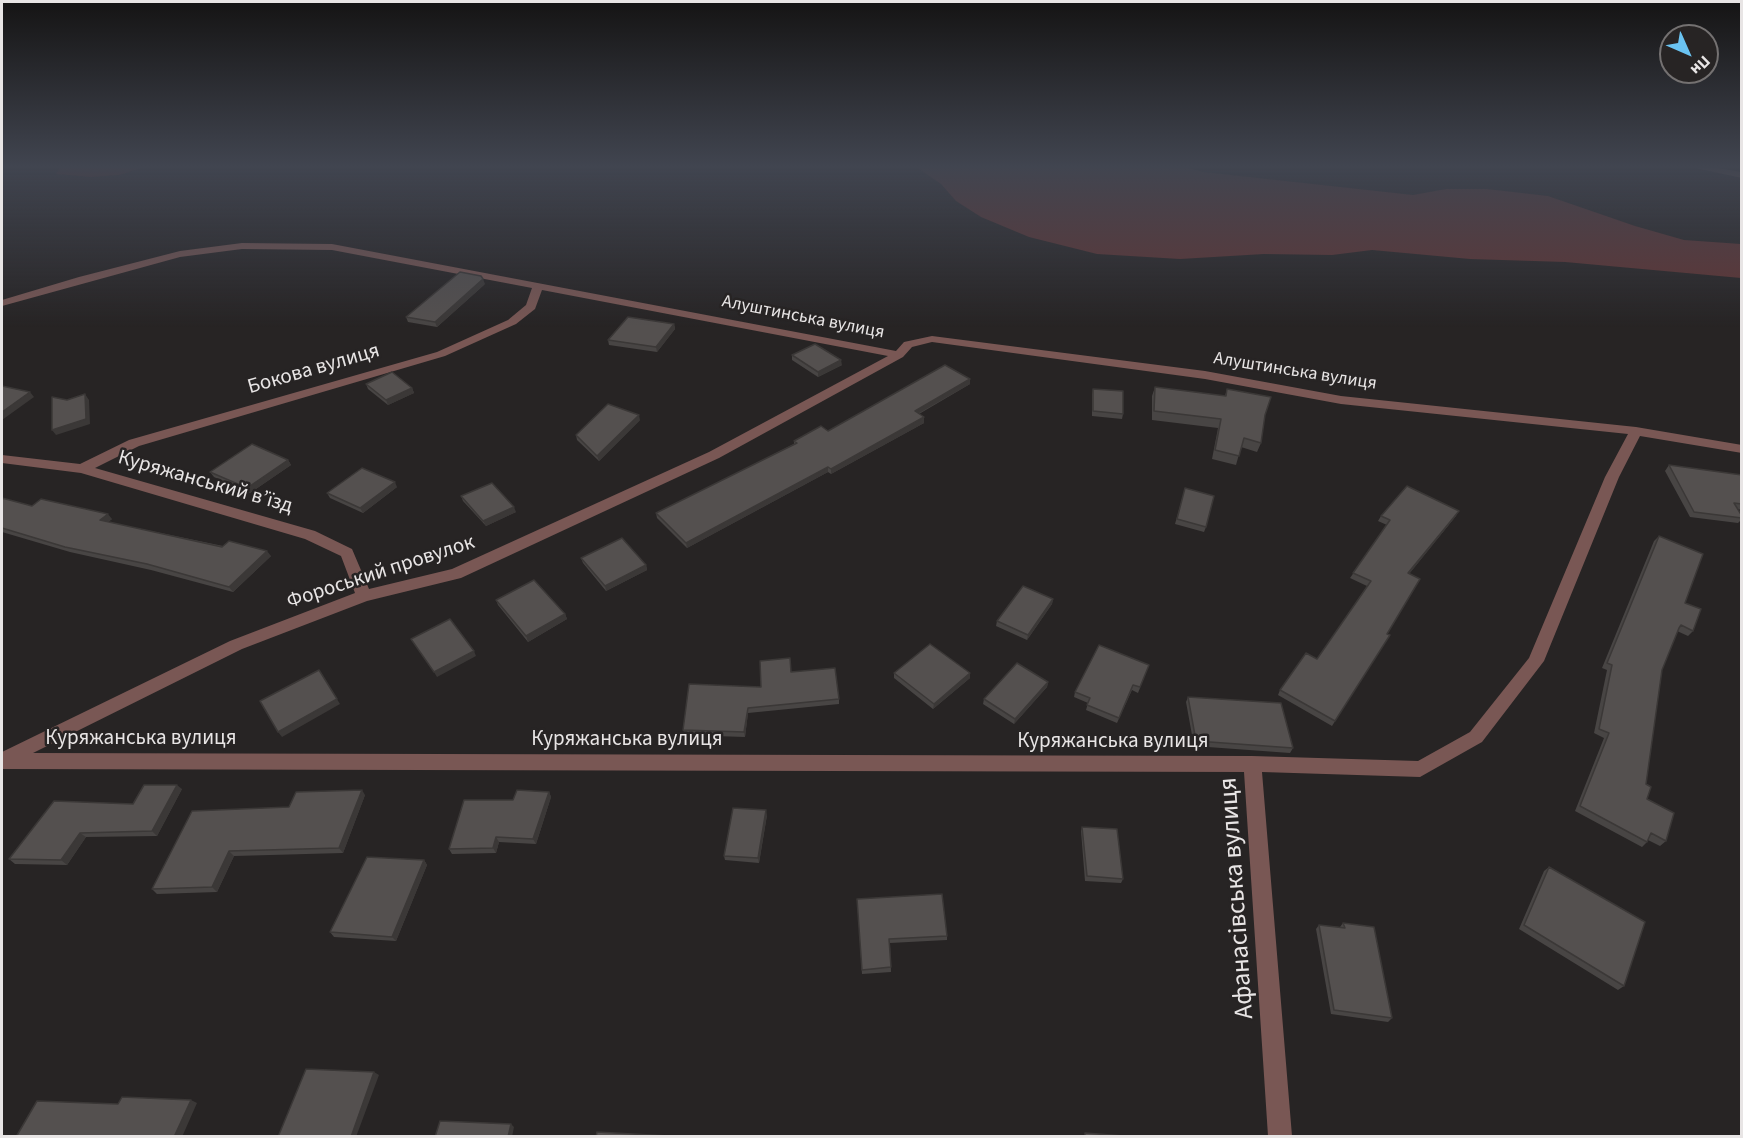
<!DOCTYPE html>
<html>
<head>
<meta charset="utf-8">
<style>
	body { margin:0 }
	#map { position:relative; width:1743px; height:1138px; overflow:hidden; background:#272424; font-family:"Source Sans 3",sans-serif }
	canvas { display:block }
	.frame { position:absolute; inset:0; border:3px solid #e8e5e5; pointer-events:none }
	.north { position:absolute; left:1659px; top:24px; width:60px; height:60px; box-sizing:border-box; background:#272424; border:2px solid #747171; border-radius:50%; rotate:135deg; font-size:16px; font-weight:700; line-height:24px; text-align:center; color:#e8e5e5 }
	.north::after { content:''; display:block; margin:auto; width:21px; height:27px; background:#6ac3f1; clip-path:polygon(50% 0,100% 100%,50% 72%,0 100%) }
</style>
</head>
<body>
<div id="map">
<canvas width="1743" height="1138"></canvas>
<div class="frame"></div>
<div class="north">Пн</div>
</div>
<script>
const ctx = document.querySelector('canvas').getContext('2d');
ctx.lineJoin = 'round';
function fillPath(path, color) {
  ctx.fillStyle = color;
  ctx.fill(path, 'evenodd');
}
function poly(rows) {
  const path = new Path2D();
  for (const r of rows) {
    path.moveTo(r[0], r[1]);
    for (let i = 2; i < r.length; i += 2) path.lineTo(r[i], r[i + 1]);
  }
  return path;
}
function strokePath(path, color, width, dash) {
  ctx.strokeStyle = color;
  ctx.lineWidth = width;
  ctx.lineCap = dash ? 'butt' : 'round';
  ctx.setLineDash(dash || []);
  ctx.stroke(path);
}
function label(font, color, halo, rows, align = 'center') {
  ctx.font = font + ' "Source Sans 3",sans-serif';
  ctx.lineWidth = 5;
  ctx.setLineDash([]);
  ctx.textBaseline = 'middle';
  ctx.strokeStyle = halo;
  ctx.fillStyle = color;
  for (const [text, x, y, turn = 0] of rows) {
    ctx.save();
    ctx.translate(x, y);
    ctx.rotate((+turn || 0) * Math.PI / 180);
    ctx.textAlign = isNaN(turn) ? turn : align;
    if (halo) ctx.strokeText(text, 0, 0);
    ctx.fillText(text, 0, 0);
    ctx.restore();
  }
}
const green = poly([
	[916,167,1185,167,1204,172,1413,195,1446,189,1487,189,1548,196,1635,226,1684,240,1741,244,1741,278,1565,262,1470,259,1372,250,1332,255,1264,254,1180,259,1097,254,1029,237,981,217,956,201,941,184]
]);
const water = poly([
	[60,167,145,167,119,175,91,177,56,174]
]);
const minor = poly([
	[1690,167,1712,167,1742,172,1742,178,1690,167],
	[242,243,332,244,896,351,904,342,932,336,1205,371,1341,396,1636,427,1742,445,1742,453,1640,436,1619,477,1544,661,1482,742,1420,777,1262,772,1292,1136,1268,1136,1244,772,2,769,2,752,230,641,355,593,341,556,305,539,81,473,2,463,2,455,80,464,129,440,437,352,508,320,526,305,532,288,332,250,242,249,180,257,2,306,2,300,79,277,180,251,242,243],
	[542,290,888,356,709,452,452,569,369,589,352,549,315,531,95,468,139,446,445,356,516,324,535,309,542,290],
	[932,342,1205,379,1341,404,1628,434,1605,477,1529,658,1470,732,1418,761,1252,756,33,753,242,649,367,601,461,578,719,458,903,357,912,347,932,342]
]);
const wall = poly([
	[485,284,437,327,408,322,406,317],
	[674,324,675,329,657,352,609,345,608,340],
	[792,355,842,365,818,377,792,360],
	[970,379,970,384,919,414,924,423,831,474,828,472,687,548,657,518,656,513,794,444,794,441,828,431],
	[366,384,412,388,414,393,388,405,368,389],
	[1155,387,1225,396,1227,389,1265,415,1261,443,1257,452,1241,447,1236,465,1212,459,1218,428,1152,420,1152,396],
	[1093,389,1123,414,1122,419,1092,416,1092,394],
	[640,420,599,461,577,440,576,435],
	[288,460,291,465,250,493,214,477,210,472],
	[1669,465,1742,475,1742,510,1737,509,1742,516,1742,519,1738,523,1690,517,1665,471],
	[397,487,363,513,330,498,327,493],
	[1185,488,1206,527,1204,532,1175,524],
	[461,496,516,512,486,526,463,501],
	[2,498,32,506,112,519,108,522,271,556,233,592,151,570,70,552,2,532],
	[1381,516,1456,516,1409,574,1387,634,1390,635,1332,726,1278,695,1280,690,1317,659,1367,586,1350,578,1387,525,1378,521],
	[1659,536,1685,603,1693,631,1688,636,1677,631,1662,670,1646,784,1647,799,1666,841,1660,846,1648,840,1647,842,1642,847,1575,811,1604,738,1594,733,1607,670,1602,668,1654,541],
	[581,558,646,565,647,570,606,591,583,563],
	[1053,599,1052,604,1027,640,996,626,997,621],
	[496,600,565,614,567,619,528,642,498,605],
	[1149,665,1138,693,1132,690,1117,723,1086,710,1088,703,1074,697,1075,692],
	[791,672,839,699,839,704,748,713,745,737,685,735,683,730,761,687],
	[894,673,970,673,970,678,933,709,894,678],
	[1048,682,1047,687,1014,724,983,704,984,699],
	[1188,697,1293,748,1290,753,1194,746,1186,702],
	[182,789,157,836,86,837,67,865,15,864,9,859,133,804],
	[549,792,551,797,536,844,499,842,496,853,452,854,449,849,513,800],
	[365,795,343,853,234,856,217,892,157,894,152,889,289,807],
	[767,815,759,863,725,860,724,856],
	[1082,827,1123,879,1121,883,1085,881,1081,831],
	[424,860,427,865,396,941,334,937,330,932],
	[1549,867,1624,986,1618,990,1519,929,1544,871],
	[857,899,947,936,947,940,890,943,891,972,862,974],
	[1343,923,1392,1018,1388,1022,1331,1014,1316,929,1319,925,1340,927]
]);
const shadedWall = poly([
	[483,279,485,284,437,327,435,322],
	[674,324,675,329,657,352,656,347],
	[841,360,842,365,818,377,818,372],
	[970,379,970,384,914,416,915,411],
	[412,388,414,393,388,405,386,400],
	[30,392,34,397,2,420,2,412],
	[85,394,89,400,90,424,56,435,52,430],
	[639,415,640,420,599,461,597,456],
	[924,417,924,423,831,474,831,469],
	[288,460,291,465,250,493,247,488],
	[828,467,828,472,687,548,686,543],
	[395,482,397,487,363,513,360,508],
	[514,507,516,512,486,526,483,521],
	[1459,511,1456,516,1405,579,1408,573],
	[108,514,112,519,104,525,100,520],
	[267,551,271,556,233,592,229,587],
	[646,565,647,570,606,591,605,586],
	[1053,599,1052,604,1027,640,1028,635],
	[565,614,567,619,528,642,526,636],
	[474,651,476,656,437,677,434,672],
	[319,670,340,704,282,737,278,732],
	[970,673,970,678,933,709,934,704],
	[1048,682,1047,687,1014,724,1015,719],
	[748,708,748,713,745,737,744,732],
	[177,785,182,789,157,836,152,831],
	[362,790,365,795,343,853,339,848],
	[549,792,551,797,536,844,533,839],
	[766,810,767,815,759,863,758,858],
	[80,833,86,837,67,865,61,860],
	[496,837,499,842,496,853,493,848],
	[229,851,234,856,217,892,212,887],
	[424,860,427,865,396,941,392,937],
	[374,1072,379,1075,356,1137,351,1137],
	[191,1100,197,1103,182,1137,174,1137],
	[511,1124,514,1127,512,1137,508,1137]
]);
const building = poly([
	[460,272,481,276,483,279,435,322,406,317,460,272],
	[628,317,674,324,656,347,608,340,628,317],
	[815,344,841,360,818,372,792,355,815,344],
	[945,365,970,379,915,411,924,417,831,469,828,467,686,543,656,513,797,443,794,441,821,426,828,431,945,365],
	[392,372,412,388,386,400,366,384,392,372],
	[2,386,30,392,2,412,2,386],
	[1155,387,1226,396,1227,389,1271,397,1265,415,1261,443,1244,438,1239,456,1215,450,1221,419,1154,411,1155,387],
	[1093,389,1123,391,1123,414,1093,411,1093,389],
	[85,394,86,419,52,430,52,397,67,400,85,394],
	[608,404,639,415,597,456,576,435,608,404],
	[252,444,288,460,247,488,210,472,252,444],
	[1669,465,1742,475,1742,504,1734,503,1742,516,1742,518,1694,512,1669,465],
	[362,468,395,482,360,508,327,493,362,468],
	[492,483,514,507,483,521,461,496,492,483],
	[1407,486,1459,511,1408,573,1420,579,1387,634,1390,635,1335,721,1280,690,1306,653,1317,659,1371,581,1353,573,1390,520,1381,516,1407,486],
	[1185,488,1214,496,1206,527,1177,519,1185,488],
	[2,498,32,506,41,499,108,514,100,520,222,547,229,541,267,551,229,587,147,564,65,547,2,528,2,498],
	[1659,536,1703,554,1685,603,1701,609,1693,631,1681,625,1679,628,1662,670,1646,784,1651,787,1647,799,1674,813,1666,841,1651,833,1647,842,1580,806,1609,733,1599,729,1612,665,1607,663,1659,536],
	[622,538,646,565,605,586,581,558,622,538],
	[534,580,565,614,526,636,496,600,534,580],
	[1023,586,1053,599,1028,635,997,621,1023,586],
	[450,619,474,651,434,672,411,639,450,619],
	[930,644,970,673,934,704,894,673,930,644],
	[1099,645,1149,665,1140,687,1133,685,1119,718,1087,705,1090,698,1075,692,1099,645],
	[790,658,791,672,835,668,839,699,748,708,744,732,683,730,689,684,761,687,760,661,790,658],
	[1017,663,1048,682,1015,719,984,699,1017,663],
	[319,670,337,699,278,732,260,701,319,670],
	[1188,697,1281,703,1293,748,1196,741,1188,697],
	[144,785,177,785,152,831,80,833,61,860,9,859,54,801,133,804,144,785],
	[362,790,339,848,229,851,212,887,152,889,192,811,289,807,296,792,362,790],
	[517,790,549,792,533,839,496,837,493,848,449,849,464,800,513,800,517,790],
	[733,808,766,810,758,858,724,856,733,808],
	[1082,827,1117,829,1123,879,1087,876,1082,827],
	[367,857,424,860,392,937,330,932,367,857],
	[1549,867,1645,922,1624,986,1524,925,1549,867],
	[942,894,947,936,889,939,891,967,862,970,857,899,942,894],
	[1343,923,1374,927,1392,1018,1334,1010,1319,925,1345,928,1343,923],
	[306,1069,374,1072,351,1137,278,1137,306,1069],
	[122,1097,191,1100,174,1137,16,1137,37,1101,118,1104,122,1097],
	[440,1121,511,1124,508,1137,435,1137,440,1121],
	[597,1132,669,1136,669,1137,596,1137,597,1132],
	[1085,1133,1137,1137,1085,1137,1085,1133]
]);
const farStreetnames = [
	["Алуштинська вулиця",803,318,11],
	["Алуштинська вулиця",1295,372,9]
];
const streetNames = [
	["Бокова вулиця",314,370,-16],
	["Куряжанський в’їзд",205,483,16],
	["Фороський провулок",381,573,-18],
	["Куряжанська вулиця",141,739],
	["Куряжанська вулиця",627,740],
	["Куряжанська вулиця",1113,742]
];
const nearStreetnames = [
	["Афанасівська вулиця",1238,898,-94]
];
fillPath(green, '#623433');
fillPath(water, '#692122');
fillPath(minor, '#795754');
fillPath(wall, '#484544');
fillPath(shadedWall, '#3b3837');
fillPath(building, '#54504f');
strokePath(building, '#3b3837', 1.5);
const sky = ctx.createLinearGradient(0, 0, 0, 327);
sky.addColorStop(0, '#151414');
sky.addColorStop(0.51, '#414550');
sky.addColorStop(1, '#41455000');
ctx.fillStyle = sky;
ctx.fillRect(0, 0, 1743, 327);
label('18px', '#e8e5e5', '#272424', farStreetnames);
label('21px', '#e8e5e5', '#272424', streetNames);
label('26px', '#e8e5e5', '#272424', nearStreetnames);
</script>
</body>
</html>
